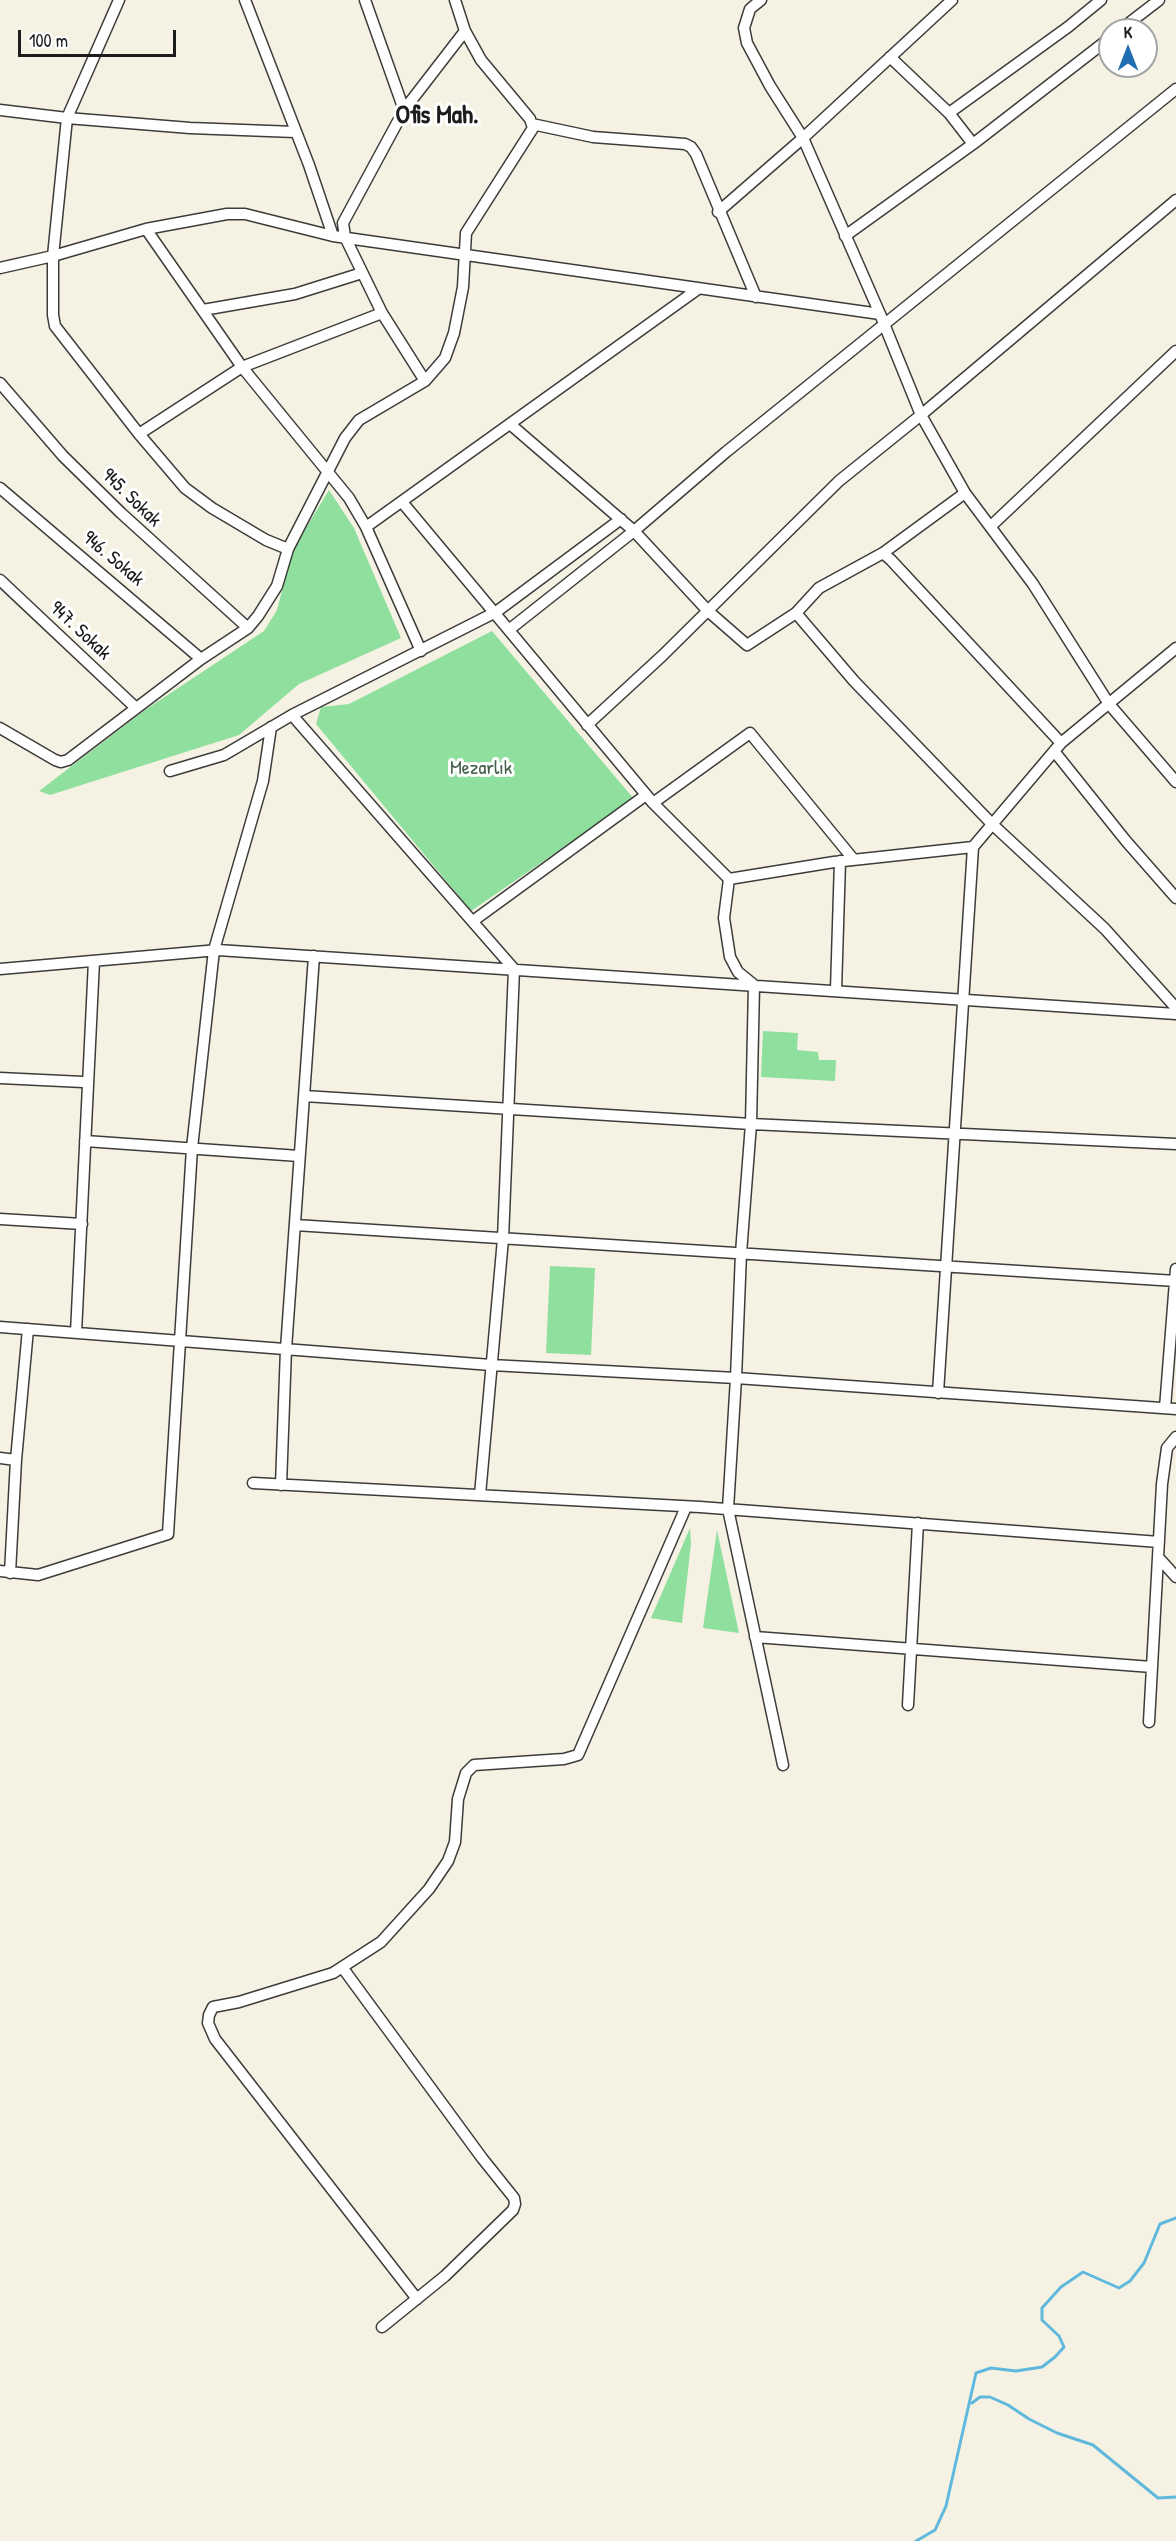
<!DOCTYPE html>
<html>
<head>
<meta charset="utf-8">
<style>
	body { margin:0 }
	#map { position:relative; width:1176px; height:2541px; overflow:hidden; background:#f6f2e3; font-family:"Patrick Hand",sans-serif }
	canvas { display:block }
	.north { position:absolute; left:1098px; top:18px; width:60px; height:60px; box-sizing:border-box; background:#fff; border:2px solid #a4a4a4; border-radius:50%; rotate:0deg; font-size:16px; font-weight:700; line-height:24px; text-align:center; color:#1c1c1c }
	.north::after { content:''; display:block; margin:auto; width:21px; height:27px; background:#1f6fb2; clip-path:polygon(50% 0,100% 100%,50% 72%,0 100%) }
	.scale { position:absolute; left:18px; top:30px; width:158px; height:27px; box-sizing:border-box; border:3px solid #1c1c1c; border-top:0; padding-left:8px; font-size:18px; line-height:21px; white-space:nowrap; color:#1c1c1c; -webkit-text-stroke:4px #fff; paint-order:stroke }
</style>
</head>
<body>
<div id="map">
<canvas width="1176" height="2541"></canvas>
<div class="north">K</div>
<div class="scale">100 m</div>
</div>
<script>
const ctx = document.querySelector('canvas').getContext('2d');
ctx.lineJoin = 'round';
function fillPath(path, color) {
  ctx.fillStyle = color;
  ctx.fill(path, 'evenodd');
}
function poly(rows) {
  const path = new Path2D();
  for (const r of rows) {
    path.moveTo(r[0], r[1]);
    for (let i = 2; i < r.length; i += 2) path.lineTo(r[i], r[i + 1]);
  }
  return path;
}
function strokePath(path, color, width, dash) {
  ctx.strokeStyle = color;
  ctx.lineWidth = width;
  ctx.lineCap = dash ? 'butt' : 'round';
  ctx.setLineDash(dash || []);
  ctx.stroke(path);
}
function label(font, color, halo, rows, align = 'center') {
  ctx.font = font + ' "Patrick Hand",sans-serif';
  ctx.lineWidth = 6;
  ctx.setLineDash([]);
  ctx.textBaseline = 'middle';
  ctx.strokeStyle = halo;
  ctx.fillStyle = color;
  for (const [text, x, y, turn = 0] of rows) {
    ctx.save();
    ctx.translate(x, y);
    ctx.rotate((+turn || 0) * Math.PI / 180);
    ctx.textAlign = isNaN(turn) ? turn : align;
    if (halo) ctx.strokeText(text, 0, 0);
    ctx.fillText(text, 0, 0);
    ctx.restore();
  }
}
const green = poly([
	[329,490,354,528,401,638,299,684,239,735,50,795,39,791,145,710,264,631,277,610,293,549],
	[492,631,634,799,471,911,316,724,321,707,349,704],
	[763,1031,798,1033,797,1050,818,1052,819,1060,836,1060,835,1081,761,1077],
	[550,1266,595,1268,591,1355,546,1353],
	[690,1528,691,1544,682,1623,651,1618],
	[717,1530,739,1633,703,1628]
]);
const stream = poly([
	[972,2403,980,2397,990,2397,1008,2405,1029,2419,1057,2433,1093,2445,1158,2498,1176,2497],
	[916,2541,935,2530,946,2506,976,2373,991,2368,1016,2371,1042,2367,1055,2357,1064,2347,1059,2336,1042,2320,1042,2308,1061,2287,1083,2272,1119,2288,1130,2281,1144,2263,1160,2224,1176,2218]
]);
const minor = poly([
	[119,0,67,118,53,256,53,315,55,326,139,434,185,488,212,508,266,540,288,549],
	[245,0,309,165,333,236],
	[365,0,404,110],
	[761,0,750,9,744,28,747,43,770,86,803,138,880,314,921,415,965,493,1033,584,1109,704,1176,782],
	[1120,30,1159,0],
	[890,57,949,113,973,144],
	[0,110,67,118,190,128,295,132],
	[949,113,1068,27,1101,0],
	[532,124,593,137,685,144,691,147,696,154,756,297],
	[718,212,803,138,952,0],
	[146,229,242,367,349,498,366,527,421,651],
	[845,236,973,144,1110,38],
	[0,268,53,256,146,229,227,214,245,214,333,236,880,314],
	[203,310,295,294,362,273],
	[425,381,382,313,345,237,343,223,404,110,465,31],
	[0,383,63,456,121,513,248,628],
	[510,424,634,531,708,611,747,645,796,613,819,588,883,553,965,493],
	[139,434,242,367,382,313],
	[0,488,201,659],
	[402,502,653,803,729,879,834,862,973,847,1061,743,1176,648],
	[991,526,1176,351],
	[366,527,698,289],
	[883,553,891,560,1061,743],
	[0,580,136,708],
	[796,613,854,681,992,824,1105,929,1176,1008],
	[510,629,634,531,726,452,1176,89],
	[292,715,514,969,503,1239,480,1495],
	[587,725,662,656,839,481,921,415,1176,200],
	[0,728,55,760,61,762,68,760,201,659,248,628,258,616,277,586,288,549,345,438,359,420,425,381,445,358,454,333,463,287,466,233,533,128,530,119,481,60,465,31,455,0],
	[1054,751,1126,841,1176,898],
	[170,771,224,755,292,715,496,612,621,519],
	[653,803,750,733,854,860],
	[729,879,724,918,730,957,738,972,754,985,751,1124,741,1253,736,1378,728,1509,783,1765],
	[473,921,646,795],
	[0,969,218,950,1176,1014],
	[836,990,840,861],
	[0,1078,83,1082],
	[304,1096,751,1124,1176,1144],
	[85,1141,299,1156],
	[0,1219,82,1224],
	[295,1225,1176,1281],
	[0,1327,491,1365,736,1378,1176,1409],
	[76,1333,94,961],
	[938,1393,973,847],
	[1165,1408,1176,1269],
	[0,1458,16,1460],
	[253,1483,700,1507,1159,1542],
	[281,1485,286,1349,314,956],
	[1158,1557,1176,1577],
	[0,1571,38,1575,168,1534,192,1148,214,950,263,781,271,727],
	[10,1573,16,1460,28,1329],
	[755,1637,1152,1667],
	[908,1705,918,1523],
	[1149,1722,1162,1484,1167,1448,1176,1437],
	[342,1967,482,2158,514,2198,515,2204,513,2210,445,2276,382,2327],
	[417,2299,215,2039,208,2023,209,2015,213,2007,239,2002,333,1973,381,1942,429,1889,448,1861,455,1842,458,1799,466,1773,474,1765,564,1759,578,1755,686,1507]
]);
const streetNames = [
	["945. Sokak",131,498,44],
	["946. Sokak",113,559,40],
	["947. Sokak",80,631,43]
];
const parkNames = [
	["Mezarlık",481,769]
];
const districtNames = [
	["Ofis Mah.",437,116]
];
fillPath(green, '#8fdf9e');
strokePath(stream, '#60b9dd', 3);
strokePath(minor, '#3d3c3a', 13);
strokePath(minor, '#fff', 10);
label('20px', '#1c1c1c', '#fff', streetNames);
label('20px', '#44604a', '#fff', parkNames);
label('bold 26px', '#1c1c1c', '#fff', districtNames);
</script>
</body>
</html>
